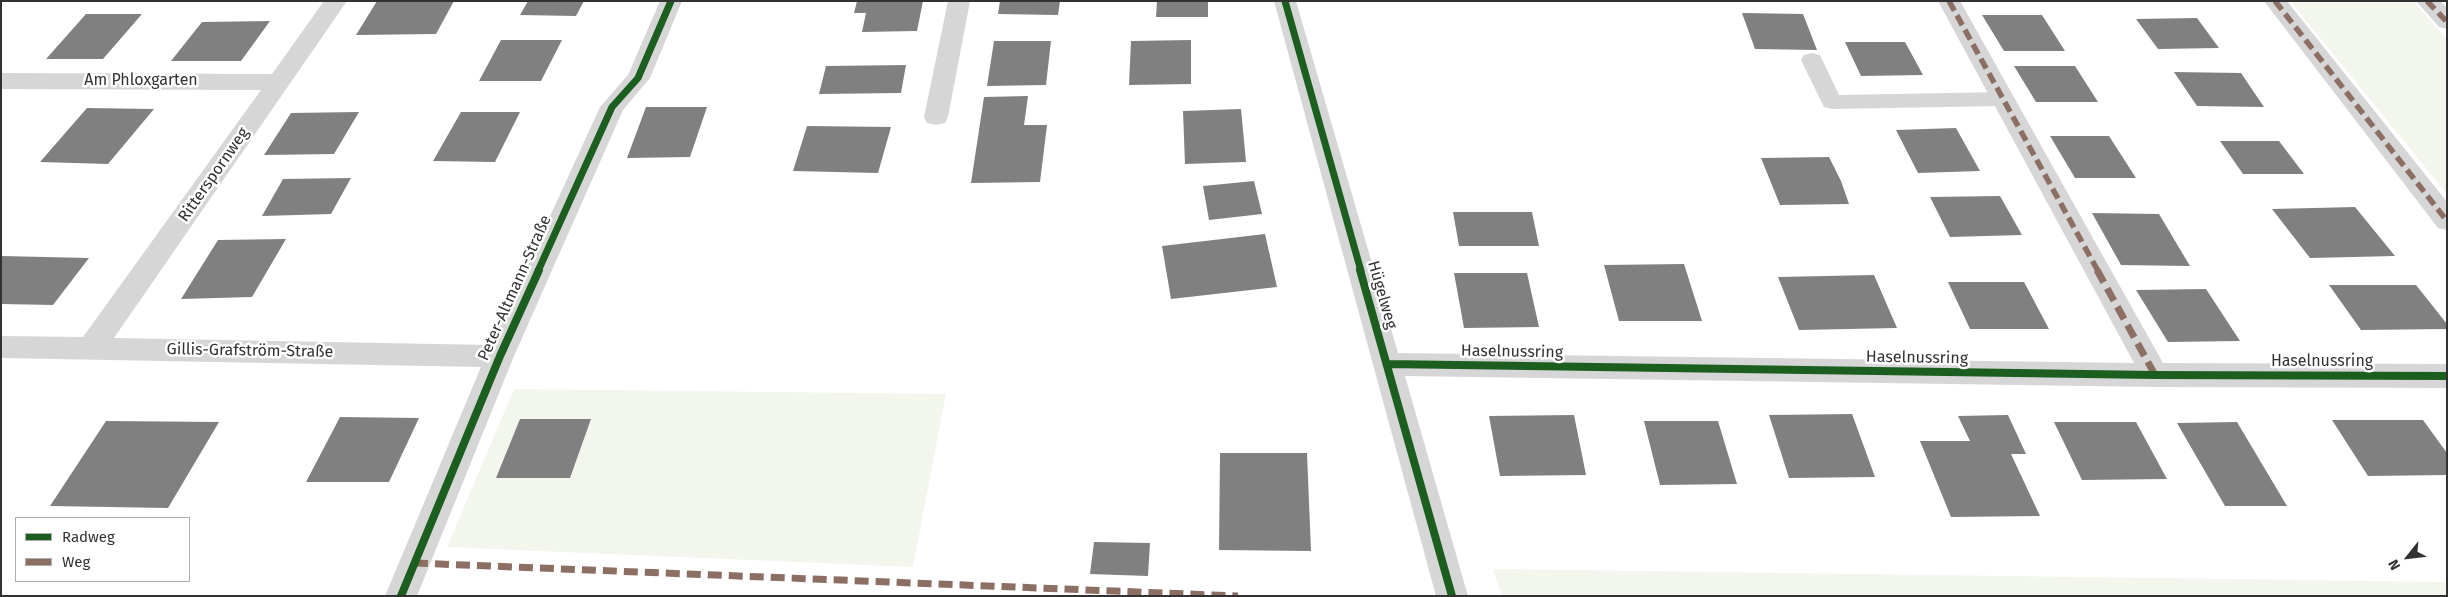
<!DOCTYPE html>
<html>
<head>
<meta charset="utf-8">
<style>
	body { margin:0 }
	#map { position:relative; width:2448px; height:597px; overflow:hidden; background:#fff; font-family:"Fira Sans",sans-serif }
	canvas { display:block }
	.frame { position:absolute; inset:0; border:2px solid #323232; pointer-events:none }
	.legend { position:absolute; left:15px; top:517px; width:175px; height:65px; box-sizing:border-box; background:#fff; border:1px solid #adadad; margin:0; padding:6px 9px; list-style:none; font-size:15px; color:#323232 }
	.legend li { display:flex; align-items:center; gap:10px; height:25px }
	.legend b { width:25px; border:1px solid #adadad }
	.north { position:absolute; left:2383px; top:532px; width:50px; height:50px; -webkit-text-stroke:4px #fff; paint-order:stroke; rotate:241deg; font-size:14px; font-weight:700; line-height:20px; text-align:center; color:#323232 }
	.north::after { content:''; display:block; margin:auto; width:18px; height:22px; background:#323232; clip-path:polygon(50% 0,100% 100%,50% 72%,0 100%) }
</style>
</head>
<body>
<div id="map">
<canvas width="2448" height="597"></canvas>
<div class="frame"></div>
<ul class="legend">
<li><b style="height:6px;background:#1b5e20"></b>Radweg</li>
<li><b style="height:6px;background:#8d6e63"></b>Weg</li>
</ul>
<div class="north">N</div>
</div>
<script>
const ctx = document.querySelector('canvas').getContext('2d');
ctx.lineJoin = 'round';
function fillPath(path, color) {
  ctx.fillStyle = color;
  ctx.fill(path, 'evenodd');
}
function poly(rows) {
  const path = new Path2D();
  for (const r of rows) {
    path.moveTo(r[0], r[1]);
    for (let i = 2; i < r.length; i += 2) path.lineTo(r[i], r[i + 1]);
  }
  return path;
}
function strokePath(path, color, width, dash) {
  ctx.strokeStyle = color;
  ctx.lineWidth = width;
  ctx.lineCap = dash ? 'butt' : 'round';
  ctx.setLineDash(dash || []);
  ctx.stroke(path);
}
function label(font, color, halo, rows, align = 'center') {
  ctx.font = font + ' "Fira Sans",sans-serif';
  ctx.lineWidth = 5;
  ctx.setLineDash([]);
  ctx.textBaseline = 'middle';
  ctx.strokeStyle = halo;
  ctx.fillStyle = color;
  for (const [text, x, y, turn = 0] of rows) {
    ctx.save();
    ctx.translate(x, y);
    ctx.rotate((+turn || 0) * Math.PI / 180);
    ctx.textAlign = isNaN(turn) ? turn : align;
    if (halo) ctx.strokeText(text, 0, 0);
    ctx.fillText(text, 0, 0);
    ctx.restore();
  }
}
const green = poly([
	[2290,1,2413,1,2447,39,2447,194],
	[514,389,946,394,913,567,447,547],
	[1493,569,2447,582,2447,596,1502,596]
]);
const building = poly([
	[377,1,454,1,436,34,356,35],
	[528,1,584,1,576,16,520,15],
	[857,1,923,1,917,31,862,32,866,13,854,13],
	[1000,1,1060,1,1058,15,998,14],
	[1157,1,1208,1,1208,17,1156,17],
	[1742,13,1803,14,1817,50,1755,49],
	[86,14,142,14,103,59,46,59],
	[1982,15,2042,15,2065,51,2004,51],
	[2197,18,2219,48,2158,49,2136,19],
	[270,21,241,61,171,61,202,22],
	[501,40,562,40,541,81,479,81],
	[1191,40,1191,84,1129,85,1131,41],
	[994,41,1051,41,1046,85,987,86],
	[1845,42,1905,42,1923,75,1861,76],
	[906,65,901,93,819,94,826,66],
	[2014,66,2075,66,2098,102,2036,102],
	[2174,72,2241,73,2264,107,2197,106],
	[1028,96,1024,125,1047,125,1040,182,971,183,984,97],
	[646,107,707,107,690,157,627,158],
	[87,108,154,109,108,164,40,162],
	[1241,109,1246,162,1185,164,1183,111],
	[359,112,334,154,264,155,291,113],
	[461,112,520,112,495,162,433,161],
	[807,126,891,127,878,173,793,171],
	[1956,128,1980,171,1918,173,1896,130],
	[2050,136,2109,136,2136,178,2075,178],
	[2220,141,2279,141,2304,174,2243,174],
	[1829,157,1841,181,1849,204,1780,205,1761,158],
	[351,178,331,214,262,216,283,179],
	[1254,181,1262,214,1209,220,1203,186],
	[2000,196,2022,235,1950,237,1930,197],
	[2355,207,2395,256,2310,258,2272,209],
	[1453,212,1532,212,1539,246,1459,246],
	[2092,213,2159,214,2190,266,2121,265],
	[1265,234,1277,287,1171,299,1162,246],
	[286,239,252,297,181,299,218,240],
	[1,256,89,258,53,305,1,304],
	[1684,264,1702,321,1619,321,1604,265],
	[1454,273,1527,273,1539,327,1464,328],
	[1874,275,1897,328,1799,330,1778,277],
	[1948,282,2024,282,2049,329,1970,329],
	[2329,285,2416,285,2447,324,2447,329,2361,330],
	[2206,289,2240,341,2168,342,2136,290],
	[1852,414,1875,477,1789,478,1769,415],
	[1574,415,1586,475,1500,476,1489,416],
	[2008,415,2026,454,2011,454,2040,516,1951,517,1920,441,1970,441,1958,416],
	[340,417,419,418,389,482,306,482],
	[520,419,591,419,570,478,496,478],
	[2332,420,2423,420,2447,453,2447,475,2368,476],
	[106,421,219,422,168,508,50,506],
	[1644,421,1718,421,1737,484,1660,485],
	[2054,422,2136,422,2167,479,2082,480],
	[2237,422,2287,506,2225,506,2177,423],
	[1220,453,1307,453,1311,551,1219,550],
	[1094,542,1150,543,1148,576,1090,574]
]);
const lane = poly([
	[1812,53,1820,55,1839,95,2002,92,2010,94,2013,99,2010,104,2002,106,1832,109,1824,107,1801,60,1804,55,1812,53]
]);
const street = poly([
	[324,1,347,1,114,338,491,345,600,107,628,75,660,1,682,1,650,78,623,110,514,356,417,596,385,596,481,367,1,358,1,336,83,337,261,90,1,89,1,73,272,74,324,1],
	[948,1,970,1,948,117,945,123,936,125,927,123,924,117,948,1],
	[1274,1,1296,1,1398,353,2134,363,1938,1,1960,1,2163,363,2447,364,2447,388,2155,387,1405,376,1468,596,1436,596,1274,1],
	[2264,1,2287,1,2447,202,2447,230,2438,228,2264,1],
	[2416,1,2440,1,2447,8,2447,29,2439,27,2416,1]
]);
const quietFar1 = poly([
	[1949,1,2098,271],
	[2275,1,2447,221],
	[2427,1,2447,22]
]);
const quiet = poly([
	[2097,270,2155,375],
	[414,563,1238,596]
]);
const cyclewayFar1 = poly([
	[1285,1,1361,271],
	[538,271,612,107,638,78,671,1]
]);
const cycleway = poly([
	[1360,270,1452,596],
	[1387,364,2155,375,2447,376],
	[401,596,500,356,539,270]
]);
const streetNames = [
	["Am Phloxgarten",141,81],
	["Ritterspornweg",214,175,-55],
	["Peter-Altmann-Straße",515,288,-66],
	["Hügelweg",1382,295,74],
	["Gillis-Grafström-Straße",250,351,1],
	["Haselnussring",1512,352,1],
	["Haselnussring",1917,358,1],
	["Haselnussring",2322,362]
];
fillPath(green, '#f2f6ed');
fillPath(building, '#808080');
fillPath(lane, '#d6d6d6');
fillPath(street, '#d6d6d6');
strokePath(quietFar1, '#8d6e63', 5.5, [11, 5.5]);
strokePath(quiet, '#8d6e63', 7, [14, 7]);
strokePath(cyclewayFar1, '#1b5e20', 7);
strokePath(cycleway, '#1b5e20', 8);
label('16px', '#323232', '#fff', streetNames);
</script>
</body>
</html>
